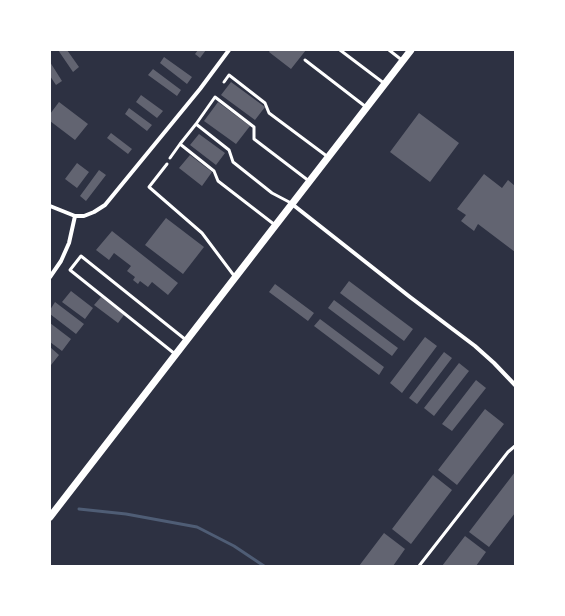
<!DOCTYPE html>
<html>
<head>
<meta charset="utf-8">
<style>
	body { margin:0 }
	#map { position:relative; width:565px; height:616px; overflow:hidden; background:#2d3142; font-family:Rubik,sans-serif }
	canvas { display:block }
	.frame { position:absolute; inset:0; border:51px solid #fff; pointer-events:none }
</style>
</head>
<body>
<div id="map">
<canvas width="565" height="616"></canvas>
<div class="frame"></div>
</div>
<script>
const ctx = document.querySelector('canvas').getContext('2d');
ctx.lineJoin = 'round';
function poly(rows) {
  const path = new Path2D();
  for (const r of rows) {
    path.moveTo(r[0], r[1]);
    for (let i = 2; i < r.length; i += 2) path.lineTo(r[i], r[i + 1]);
  }
  return path;
}
function strokePath(path, color, width, dash) {
  ctx.strokeStyle = color;
  ctx.lineWidth = width;
  ctx.lineCap = dash ? 'butt' : 'round';
  ctx.setLineDash(dash || []);
  ctx.stroke(path);
}
function fillPath(path, color) {
  ctx.fillStyle = color;
  ctx.fill(path, 'evenodd');
}
const stream = poly([
	[79,509,126,514,197,527,234,546,264,566]
]);
const building = poly([
	[58,50,67,50,79,67,73,72],
	[198,50,206,50,200,58,195,54],
	[270,50,306,50,291,69,269,52],
	[164,57,192,77,187,84,160,63],
	[50,62,62,81,56,85,50,76],
	[153,69,181,90,177,96,148,75],
	[231,82,265,107,255,120,221,95],
	[141,95,163,111,157,118,136,102],
	[59,102,88,124,75,140,50,121,50,114],
	[218,102,250,126,236,144,204,121],
	[129,108,152,125,147,131,125,114],
	[419,113,459,143,430,182,390,152],
	[111,133,132,149,128,154,107,138],
	[199,134,225,153,216,165,190,145],
	[190,155,212,172,202,186,179,168],
	[77,163,89,172,77,188,65,179],
	[99,170,106,175,86,201,80,196],
	[484,174,502,188,508,180,515,186,515,252,478,224,474,231,461,221,466,215,457,209],
	[166,218,204,247,183,274,145,245],
	[112,231,178,283,168,295,152,282,148,287,140,281,138,284,133,280,135,277,127,271,131,266,114,253,109,260,96,250],
	[349,281,413,329,404,341,340,293],
	[275,284,314,313,308,321,269,292],
	[71,291,93,308,85,319,62,302],
	[101,297,124,315,118,323,94,305],
	[334,300,398,348,392,356,328,308],
	[55,302,84,324,76,334,50,314,50,310],
	[320,319,384,367,379,375,314,326],
	[50,323,71,339,62,351,50,342],
	[425,337,437,346,402,393,390,383],
	[50,347,59,355,51,365,50,364],
	[444,352,452,358,417,404,409,398],
	[459,363,469,371,434,416,424,408],
	[476,380,486,388,452,431,442,424],
	[485,409,504,424,457,485,438,470],
	[515,472,515,513,489,547,469,532],
	[433,475,452,490,411,544,392,529],
	[384,533,405,549,393,566,359,566],
	[465,536,486,552,476,566,442,566]
]);
const service = poly([
	[340,50,385,84],
	[389,50,403,61],
	[305,60,366,107],
	[224,82,229,75,265,103,269,113,328,157],
	[196,124,180,144,214,171,218,181,275,225],
	[170,158,180,144],
	[167,164,149,187,202,233,235,277],
	[291,203,272,193,233,162,229,150,196,124,215,97,254,127,254,139,309,181],
	[175,354,70,270,81,256,186,340],
	[419,566,508,452,515,446]
]);
const minor = poly([
	[292,204,410,297,475,346,494,363,515,385],
	[50,206,75,216,84,216,94,212,105,205,200,89,229,50],
	[50,277,61,261,69,243,75,216]
]);
const tertiary = poly([
	[50,517,411,50]
]);
strokePath(stream, '#4f5d75', 3);
fillPath(building, '#626471');
strokePath(service, '#fff', 3);
strokePath(minor, '#fff', 4);
strokePath(tertiary, '#fff', 7);
</script>
</body>
</html>
